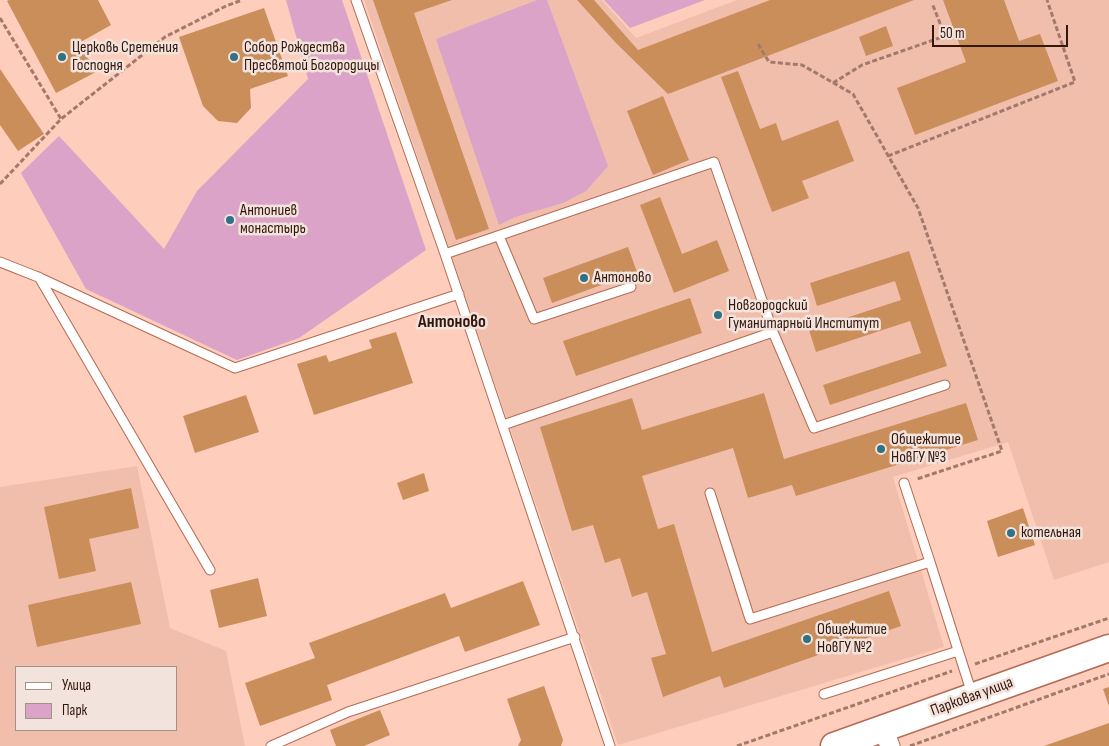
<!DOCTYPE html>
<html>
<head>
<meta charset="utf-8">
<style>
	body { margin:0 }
	#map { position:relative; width:1109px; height:746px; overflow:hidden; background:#fecdbc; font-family:"Sofia Sans Condensed",sans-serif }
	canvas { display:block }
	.legend { position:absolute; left:15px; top:666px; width:162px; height:65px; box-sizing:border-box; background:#f3e3dd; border:1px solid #a69189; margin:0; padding:6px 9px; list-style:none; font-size:15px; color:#33160c }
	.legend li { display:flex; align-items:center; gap:10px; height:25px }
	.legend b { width:25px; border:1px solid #a69189 }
	.scale { position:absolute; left:932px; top:25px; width:136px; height:22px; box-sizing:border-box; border:2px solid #33160c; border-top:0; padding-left:6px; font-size:15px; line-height:18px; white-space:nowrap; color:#33160c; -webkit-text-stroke:4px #f3e3dd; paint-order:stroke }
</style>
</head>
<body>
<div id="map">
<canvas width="1109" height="746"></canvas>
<ul class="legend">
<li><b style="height:6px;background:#fff"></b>Улица</li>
<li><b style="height:14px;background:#daa3c7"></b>Парк</li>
</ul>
<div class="scale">50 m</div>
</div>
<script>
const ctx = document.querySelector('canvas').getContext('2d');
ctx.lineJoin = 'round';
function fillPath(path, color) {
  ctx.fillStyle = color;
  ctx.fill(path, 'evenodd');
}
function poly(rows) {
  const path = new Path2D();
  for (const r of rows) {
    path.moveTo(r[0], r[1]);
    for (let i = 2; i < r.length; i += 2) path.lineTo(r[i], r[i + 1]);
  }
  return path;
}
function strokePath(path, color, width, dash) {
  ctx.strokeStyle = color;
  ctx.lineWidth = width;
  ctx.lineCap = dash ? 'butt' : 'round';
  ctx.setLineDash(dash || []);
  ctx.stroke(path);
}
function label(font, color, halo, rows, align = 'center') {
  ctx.font = font + ' "Sofia Sans Condensed",sans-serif';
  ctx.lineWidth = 5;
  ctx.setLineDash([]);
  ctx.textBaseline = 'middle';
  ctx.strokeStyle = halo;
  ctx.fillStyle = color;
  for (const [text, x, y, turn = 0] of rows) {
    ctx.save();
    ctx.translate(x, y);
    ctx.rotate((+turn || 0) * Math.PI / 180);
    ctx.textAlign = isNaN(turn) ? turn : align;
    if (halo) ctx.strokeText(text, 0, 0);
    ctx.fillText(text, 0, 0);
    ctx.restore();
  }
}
const built = poly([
	[364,0,602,0,636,38,737,0,1109,0,1109,562,1054,580,1008,442,893,477,944,647,618,745],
	[137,466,170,628,226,651,245,746,0,746,0,487],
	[16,667,176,667,176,730,16,730]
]);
const green = poly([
	[286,0,342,0,426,250,299,338,237,360,86,289,21,173,59,136,164,249,197,191,308,79],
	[537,0,547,0,608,166,586,191,563,203,515,217,499,225,436,39],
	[604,0,705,0,630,28]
]);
const building = poly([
	[9,0,98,0,111,25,79,43,96,72,56,93,7,1],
	[373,0,452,0,414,13,489,229,456,240],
	[577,0,594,0,638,50,770,0,914,0,668,94,616,43],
	[943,0,1004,0,1019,41,1040,34,1058,81,915,135,897,88,966,62],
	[264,8,288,76,250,89,251,108,237,123,218,121,203,106,179,37],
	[886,26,893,46,866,56,859,37],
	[0,69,44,134,18,151,0,125],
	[738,71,760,129,776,123,782,141,838,120,854,161,802,181,809,198,772,212,721,77],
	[663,96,689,160,653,175,627,111],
	[660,197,682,254,717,240,729,271,674,293,640,205],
	[628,247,637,272,552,303,543,278],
	[909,251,947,366,830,405,823,385,921,353,910,321,816,352,809,330,901,300,895,281,817,306,810,283],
	[690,298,702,333,576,376,563,341],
	[396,332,413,383,314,415,297,364,326,355,329,362,372,348,369,340],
	[764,393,784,459,966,403,978,440,796,496,792,485,748,498,733,448,642,476,658,529,674,524,712,652,889,591,901,626,724,688,720,676,663,697,651,658,666,654,647,592,632,597,620,558,605,563,593,525,572,531,540,427,632,398,642,430],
	[246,395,259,432,195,453,183,416],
	[424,473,429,491,403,500,397,483],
	[131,488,139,528,89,539,96,571,59,579,44,507],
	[1023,508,1035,545,998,557,987,521],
	[258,578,267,616,219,628,210,590],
	[523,581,540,625,465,652,459,636,327,685,332,700,260,726,245,683,315,658,309,643,445,593,451,608],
	[131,582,141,624,37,647,28,605],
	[544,686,563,740,561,746,518,746,521,740,507,699],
	[1109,687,1109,706,1103,689],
	[380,710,390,735,364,746,336,746,330,730],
	[1109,723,1109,746,1044,746]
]);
const path = poly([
	[0,18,61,119],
	[758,44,769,62,802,65,853,94,918,208,1002,451,917,479],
	[833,83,862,65,945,36,932,3],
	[888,156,1075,82,1047,0],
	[0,184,61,119,165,37,226,6,242,0],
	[975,664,1109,618],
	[737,746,952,671],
	[910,746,1109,674]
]);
const lane = poly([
	[356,0,445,254,610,746],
	[499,236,534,319,631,287],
	[445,254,714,162,773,332],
	[0,262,38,277,235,368,459,294],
	[39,277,210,570],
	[503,425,773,332,814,428,945,385],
	[904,483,930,562],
	[710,493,750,619,930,562,972,694],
	[824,694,958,651],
	[271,746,348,712,575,637]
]);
const street = poly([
	[883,728,890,746]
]);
const secondary = poly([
	[834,746,1109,648]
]);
const markers = [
	[62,57,5,"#307184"],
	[234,57,5,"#307184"],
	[230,220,5,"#307184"],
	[584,278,5,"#307184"],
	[718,315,5,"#307184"],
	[881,449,5,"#307184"],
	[1011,533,5,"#307184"],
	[807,639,5,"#307184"]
];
const poiNames = [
	["Церковь Сретения",72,48],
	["Господня",72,66],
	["Собор Рождества",244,48],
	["Пресвятой Богородицы",244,66],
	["Антониев",240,211],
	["монастырь",240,229],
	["Антоново",594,278],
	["Новгородский",728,306],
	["Гуманитарный Институт",728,324],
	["Общежитие",891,440],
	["НовГУ №3",891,458],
	["котельная",1021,533],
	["Общежитие",817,630],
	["НовГУ №2",817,648]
];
const streetNames = [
	["Парковая улица",972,697,-20]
];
const neighbourhoodNames = [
	["Антоново",452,322]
];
fillPath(built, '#f2beac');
fillPath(green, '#daa3c7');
fillPath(building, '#ca8e5b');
strokePath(lane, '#b36b52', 11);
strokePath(street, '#b36b52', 21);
strokePath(secondary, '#b36b52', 29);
strokePath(path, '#a27a6c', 3, [5, 2.5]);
strokePath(lane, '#fff', 9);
strokePath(street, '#fff', 19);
strokePath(secondary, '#fff', 26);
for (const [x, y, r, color] of markers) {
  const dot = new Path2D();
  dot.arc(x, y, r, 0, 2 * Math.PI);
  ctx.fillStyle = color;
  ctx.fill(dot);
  strokePath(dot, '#f3e3dd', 2);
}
label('16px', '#33160c', '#f3e3dd', poiNames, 'left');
label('16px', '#33160c', '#f3e3dd', streetNames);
label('bold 18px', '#33160c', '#f3e3dd', neighbourhoodNames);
</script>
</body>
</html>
